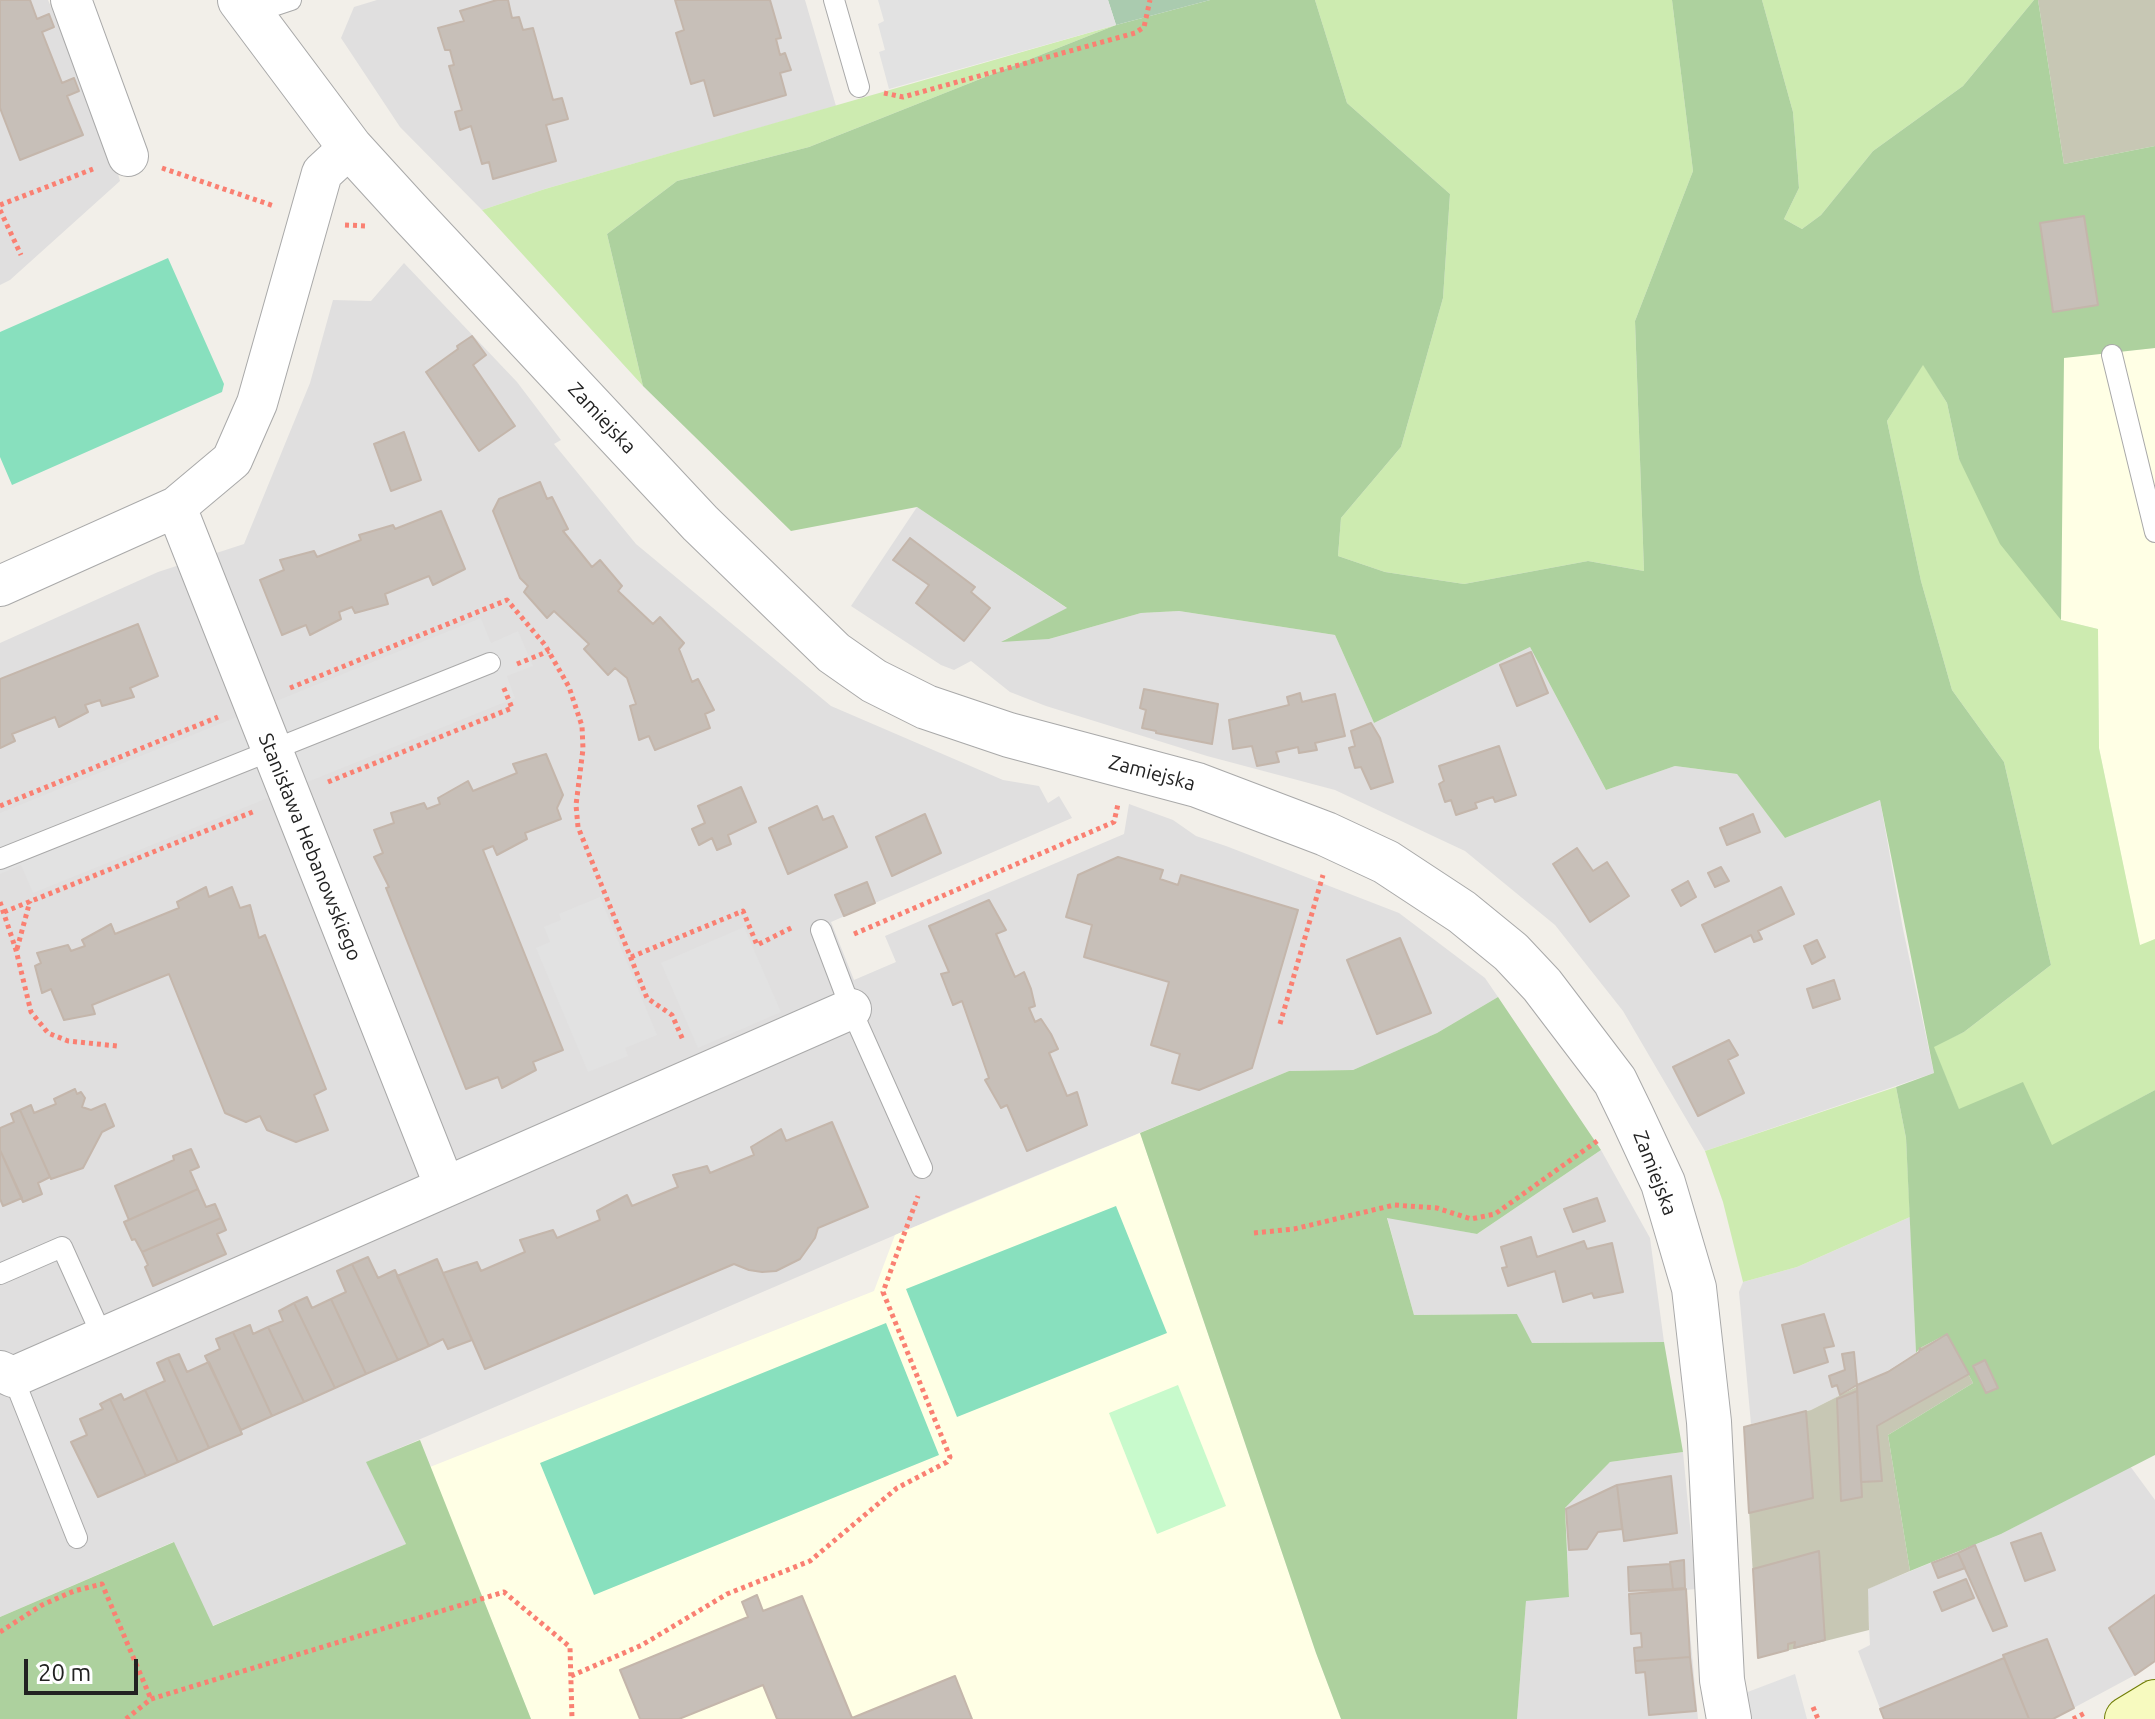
<!DOCTYPE html>
<html>
<head>
<meta charset="utf-8">
<style>
	body { margin:0 }
	#map { position:relative; width:2155px; height:1719px; overflow:hidden; background:#f2efe9; font-family:Ubuntu,sans-serif }
	canvas { display:block }
	.scale { position:absolute; left:24px; top:1659px; width:114px; height:36px; box-sizing:border-box; border:4px solid #222; border-top:0; padding-left:10px; font-size:24px; line-height:28px; white-space:nowrap; color:#222; -webkit-text-stroke:6px #fff; paint-order:stroke }
</style>
</head>
<body>
<div id="map">
<canvas width="2155" height="1719"></canvas>
<div class="scale">20 m</div>
</div>
<script>
const ctx = document.querySelector('canvas').getContext('2d');
ctx.lineJoin = 'round';
function fillPath(path, color) {
  ctx.fillStyle = color;
  ctx.fill(path, 'evenodd');
}
function poly(rows) {
  const path = new Path2D();
  for (const r of rows) {
    path.moveTo(r[0], r[1]);
    for (let i = 2; i < r.length; i += 2) path.lineTo(r[i], r[i + 1]);
  }
  return path;
}
function strokePath(path, color, width, dash) {
  ctx.strokeStyle = color;
  ctx.lineWidth = width;
  ctx.lineCap = dash ? 'butt' : 'round';
  ctx.setLineDash(dash || []);
  ctx.stroke(path);
}
function label(font, color, halo, rows, align = 'center') {
  ctx.font = font + ' Ubuntu,sans-serif';
  ctx.lineWidth = 6;
  ctx.setLineDash([]);
  ctx.textBaseline = 'middle';
  ctx.strokeStyle = halo;
  ctx.fillStyle = color;
  for (const [text, x, y, turn = 0] of rows) {
    ctx.save();
    ctx.translate(x, y);
    ctx.rotate((+turn || 0) * Math.PI / 180);
    ctx.textAlign = isNaN(turn) ? turn : align;
    if (halo) ctx.strokeText(text, 0, 0);
    ctx.fillText(text, 0, 0);
    ctx.restore();
  }
}
const residential = poly([
	[0,0,48,0,111,148,120,181,10,280,0,285],
	[377,0,805,0,836,106,545,189,482,210,400,127,341,38,354,7],
	[404,263,517,382,561,440,554,444,636,544,831,706,1003,780,1039,786,1048,803,1059,796,1072,818,831,922,854,980,896,962,885,936,1124,834,1129,804,1173,820,1196,836,1226,846,1399,913,1485,978,1498,997,1437,1033,1353,1070,1289,1071,951,1211,367,1462,406,1544,212,1626,173,1542,0,1617,0,643,158,572,244,544,310,383,333,300,371,301],
	[917,507,1068,609,1004,640,1049,639,1141,613,1179,611,1335,635,1374,723,1530,647,1606,790,1675,766,1737,774,1785,838,1880,800,1903,929,1934,1073,1705,1151,1623,1011,1555,925,1465,851,1335,790,1207,756,1046,706,1010,692,971,661,954,670,941,665,851,606],
	[1601,1150,1650,1238,1664,1342,1531,1343,1517,1314,1414,1315,1387,1217,1477,1234],
	[1910,1217,1916,1353,1888,1371,1811,1410,1751,1424,1739,1292,1743,1282,1797,1267],
	[1683,1452,1696,1589,1686,1590,1698,1719,1517,1719,1526,1600,1569,1596,1565,1508,1610,1462],
	[2130,1466,2155,1500,2155,1661,2135,1675,2053,1719,1884,1719,1858,1651,1870,1645,1867,1589,2001,1534]
]);
const education = poly([
	[2155,348,2155,939,2140,946,2099,748,2098,629,2061,620,2063,357],
	[1140,1133,1316,1653,1341,1719,531,1719,430,1467,874,1291,895,1235]
]);
const construction = poly([
	[2038,0,2155,0,2155,146,2064,164],
	[1947,1334,1973,1383,1888,1435,1910,1571,1868,1589,1869,1630,1758,1658,1744,1427,1811,1410,1888,1371,1919,1352,1920,1348]
]);
const grass = poly([
	[1315,0,1672,0,1693,171,1635,321,1644,571,1588,561,1464,584,1385,572,1338,556,1341,518,1401,447,1443,298,1450,194,1347,103],
	[1762,0,2034,0,1963,86,1873,151,1821,215,1802,229,1784,219,1799,188,1793,112],
	[1116,25,809,147,677,181,607,234,643,386,482,210,545,189],
	[1923,364,1947,403,1959,459,2061,620,2098,629,2099,748,2140,945,2155,939,2155,1090,2052,1146,1959,1110,1933,1046,1964,1032,2051,965,2004,762,1952,690,1921,581,1887,421],
	[1896,1087,1906,1138,1910,1217,1797,1267,1743,1282,1723,1202,1705,1151]
]);
const forest = poly([
	[1210,0,1315,0,1347,103,1450,194,1443,298,1401,447,1341,518,1338,556,1385,572,1464,584,1588,561,1644,571,1635,321,1693,171,1672,0,1762,0,1793,112,1799,188,1784,219,1802,229,1821,215,1873,151,1963,86,2034,0,2038,0,2064,164,2155,146,2155,348,2064,358,2061,620,2000,544,1959,459,1947,403,1923,365,1887,421,1921,581,1952,690,2004,762,2051,965,1964,1032,1934,1047,1959,1109,2023,1082,2052,1145,2155,1090,2155,1455,2001,1534,1910,1571,1888,1435,1973,1383,1947,1334,1920,1348,1916,1353,1906,1138,1896,1087,1934,1073,1880,800,1785,838,1737,774,1675,766,1606,790,1530,647,1374,723,1335,635,1179,611,1141,613,1049,639,1001,642,1067,608,917,507,791,531,643,386,607,234,677,181,809,147,1116,25],
	[1498,997,1601,1150,1477,1234,1387,1218,1414,1315,1517,1314,1532,1343,1664,1342,1683,1452,1610,1462,1565,1508,1569,1597,1526,1601,1517,1719,1341,1719,1316,1653,1140,1133,1289,1071,1353,1070,1437,1033],
	[420,1440,531,1719,0,1719,0,1617,174,1542,213,1626,406,1544,366,1462]
]);
const cemetery = poly([
	[1108,0,1210,0,1116,25]
]);
const park = poly([
	[1178,1385,1226,1506,1157,1534,1109,1413]
]);
const pitch = poly([
	[168,258,224,384,222,392,12,485,0,457,0,332],
	[1116,1206,1167,1333,957,1417,906,1289],
	[886,1323,939,1455,594,1595,540,1463]
]);
const parking = poly([
	[878,0,1108,0,1116,25,889,89,879,52,885,50,878,24,884,21],
	[481,618,491,643,518,631,533,666,507,676,515,698,33,893,21,865,0,874,0,813],
	[600,897,657,1035,625,1048,628,1056,588,1072,536,948,550,942,544,927,561,920,559,914],
	[744,927,781,1012,698,1048,661,963],
	[1795,1674,1807,1719,1750,1719,1745,1693]
]);
const building = poly([
	[0,0,30,0,37,19,49,14,54,27,42,32,62,83,74,78,79,91,67,96,83,135,20,160,0,108,0,0],
	[497,0,508,0,512,18,519,17,523,30,533,28,553,100,562,98,568,119,546,125,556,161,493,179,489,162,482,164,471,126,460,130,455,112,462,110,449,66,454,65,450,50,445,50,438,28,464,21,460,11,497,0],
	[675,0,770,0,781,38,776,39,780,55,785,53,791,70,780,73,786,95,714,116,704,80,691,84,676,33,684,30,675,0],
	[2084,216,2098,305,2053,312,2040,223,2084,216],
	[472,336,486,355,473,365,515,426,479,451,426,372,458,349,457,346,472,336],
	[404,432,421,480,391,491,374,444,404,432],
	[540,482,547,499,552,497,568,529,563,531,592,567,600,560,622,586,618,591,653,624,660,617,684,643,679,649,692,682,698,679,714,710,705,714,710,728,655,750,649,736,639,740,630,706,636,704,627,678,615,668,608,675,584,649,589,644,554,611,547,618,524,592,528,586,520,578,493,511,499,499,540,482],
	[441,511,465,569,433,585,429,576,385,594,388,604,355,613,352,607,339,612,341,619,310,635,306,625,282,635,260,580,284,570,280,560,314,551,317,557,361,540,359,535,393,525,395,529,441,511],
	[910,538,975,587,971,592,990,608,964,641,916,603,929,585,893,560,910,538],
	[138,624,158,676,130,688,134,697,102,706,100,700,85,705,88,712,59,727,55,717,12,734,15,741,0,748,0,679,138,624],
	[1531,652,1548,693,1517,706,1500,665,1531,652],
	[1144,689,1218,704,1212,744,1156,733,1156,731,1142,728,1146,710,1140,708,1144,689],
	[1300,693,1302,702,1335,694,1345,736,1315,743,1317,750,1299,753,1298,747,1276,752,1279,762,1257,766,1252,746,1233,749,1229,720,1289,705,1287,697,1300,693],
	[1371,723,1380,738,1393,782,1371,789,1361,767,1355,768,1349,748,1355,746,1351,731,1371,723],
	[1499,746,1516,795,1495,802,1493,797,1475,803,1477,808,1456,815,1451,800,1445,802,1439,784,1444,781,1439,766,1499,746],
	[546,754,563,795,557,808,561,819,525,833,527,839,497,855,493,846,483,850,563,1050,533,1062,536,1070,502,1088,498,1077,466,1089,386,888,389,887,374,857,383,853,374,830,394,823,391,813,424,803,427,809,440,804,438,798,468,781,473,791,517,773,513,764,546,754],
	[741,787,756,822,728,835,731,844,717,850,712,838,699,845,692,829,705,823,698,806,741,787],
	[817,806,823,820,833,816,847,847,788,874,769,828,817,806],
	[925,814,941,853,892,876,876,837,925,814],
	[1753,814,1760,832,1727,845,1720,828,1753,814],
	[1577,848,1593,871,1607,862,1629,896,1590,922,1553,864,1577,848],
	[1118,857,1163,870,1160,879,1178,885,1181,875,1298,910,1252,1068,1199,1090,1172,1083,1180,1054,1151,1045,1169,982,1084,957,1092,925,1066,917,1078,875,1118,857],
	[1721,867,1729,881,1715,887,1708,873,1721,867],
	[1688,881,1696,897,1681,906,1672,890,1688,881],
	[867,882,875,903,844,916,835,895,867,882],
	[206,887,209,897,232,887,240,908,250,905,259,938,265,935,326,1089,314,1095,328,1130,296,1142,267,1130,260,1116,246,1122,225,1113,169,974,92,1005,95,1014,64,1020,51,989,42,993,35,966,41,963,37,953,68,945,71,951,85,946,82,940,111,924,115,934,179,908,177,902,206,887],
	[1781,887,1794,914,1758,931,1762,939,1754,942,1751,935,1715,952,1702,925,1781,887],
	[989,900,1006,930,996,934,1015,977,1024,972,1031,989,1035,1006,1029,1008,1035,1022,1041,1019,1051,1034,1058,1049,1049,1053,1067,1096,1077,1092,1087,1125,1027,1151,1007,1105,1001,1108,985,1080,989,1078,962,1001,953,1005,941,974,949,972,929,926,989,900],
	[1400,938,1431,1013,1377,1034,1347,960,1400,938],
	[1817,940,1825,957,1812,964,1804,946,1817,940],
	[1834,980,1840,999,1813,1008,1807,989,1834,980],
	[1729,1040,1738,1055,1728,1060,1744,1093,1698,1116,1673,1067,1729,1040],
	[75,1089,77,1094,81,1092,85,1098,82,1107,91,1110,105,1104,114,1126,102,1132,83,1168,51,1179,20,1110,31,1105,34,1113,56,1104,54,1099,75,1089],
	[20,1110,50,1177,38,1183,42,1194,23,1202,0,1150,0,1128,14,1122,11,1114,20,1110],
	[832,1122,868,1207,818,1228,815,1238,800,1259,776,1271,762,1272,749,1270,734,1264,485,1369,443,1273,477,1262,481,1271,525,1252,520,1240,553,1230,557,1238,600,1220,597,1211,627,1195,632,1206,678,1187,673,1175,707,1166,710,1173,754,1155,751,1147,781,1129,786,1141,832,1122],
	[191,1149,199,1167,190,1171,198,1189,124,1222,129,1220,115,1186,174,1160,173,1156,191,1149],
	[0,1150,22,1198,3,1206,0,1199,0,1150],
	[198,1189,206,1207,215,1204,221,1218,142,1252,135,1239,132,1240,124,1222,198,1189],
	[1597,1198,1605,1221,1573,1232,1564,1209,1597,1198],
	[221,1218,226,1230,217,1234,226,1254,153,1286,145,1267,148,1265,142,1252,221,1218],
	[1531,1237,1537,1257,1584,1241,1587,1249,1612,1243,1623,1292,1594,1298,1592,1293,1563,1302,1555,1271,1508,1286,1502,1268,1507,1267,1501,1247,1531,1237],
	[368,1257,378,1278,395,1270,429,1346,398,1360,352,1264,368,1257],
	[437,1259,472,1340,448,1349,443,1339,429,1346,397,1276,437,1259],
	[352,1264,398,1360,366,1374,331,1299,346,1292,337,1271,352,1264],
	[307,1297,312,1308,331,1299,366,1374,335,1388,294,1303,307,1297],
	[294,1303,335,1388,304,1402,268,1327,283,1321,279,1311,294,1303],
	[1824,1314,1834,1346,1824,1348,1828,1362,1794,1373,1782,1325,1824,1314],
	[250,1325,253,1334,268,1327,304,1402,272,1416,233,1332,250,1325],
	[233,1332,272,1416,241,1430,205,1356,220,1349,216,1339,233,1332],
	[1947,1334,1969,1374,1877,1426,1882,1481,1861,1482,1857,1385,1888,1372,1919,1352,1920,1348,1921,1350,1947,1334],
	[1854,1352,1857,1385,1840,1395,1837,1385,1832,1387,1829,1376,1845,1370,1842,1354,1854,1352],
	[179,1354,187,1372,209,1362,242,1434,209,1448,168,1358,179,1354],
	[168,1358,209,1448,178,1462,145,1390,165,1381,157,1363,168,1358],
	[1985,1360,1998,1388,1986,1393,1973,1366,1985,1360],
	[145,1390,178,1462,146,1476,110,1399,121,1394,124,1400,145,1390],
	[1857,1391,1862,1497,1841,1501,1837,1399,1857,1391],
	[110,1399,146,1476,98,1497,71,1442,87,1435,80,1419,103,1409,100,1404,110,1399],
	[1806,1411,1813,1498,1749,1513,1744,1427,1806,1411],
	[1671,1476,1677,1533,1624,1541,1617,1485,1671,1476],
	[1617,1485,1622,1529,1598,1532,1587,1549,1569,1550,1566,1509,1617,1485],
	[2041,1533,2055,1570,2025,1581,2011,1543,2041,1533],
	[1975,1545,2007,1626,1993,1631,1958,1553,1975,1545],
	[1819,1551,1825,1640,1794,1648,1795,1642,1788,1644,1788,1650,1758,1658,1753,1569,1819,1551],
	[1958,1553,1965,1568,1938,1578,1932,1563,1958,1553],
	[1684,1560,1685,1588,1673,1589,1670,1562,1684,1560],
	[1670,1564,1673,1589,1629,1591,1628,1567,1670,1564],
	[1966,1579,1974,1598,1942,1611,1934,1592,1966,1579],
	[1686,1589,1690,1657,1635,1661,1634,1648,1642,1647,1641,1633,1631,1634,1629,1594,1686,1589],
	[757,1595,763,1611,802,1596,852,1718,955,1676,972,1719,777,1719,763,1685,679,1719,640,1719,620,1670,748,1617,742,1602,757,1595],
	[2155,1595,2155,1661,2135,1675,2109,1628,2155,1595],
	[2047,1639,2074,1708,2053,1719,2029,1719,2003,1655,2047,1639],
	[1690,1657,1696,1711,1649,1715,1645,1672,1636,1673,1635,1661,1690,1657],
	[2004,1658,2029,1719,1884,1719,1880,1709,2004,1658]
]);
const path = poly([
	[884,93,903,97,1135,33,1144,27,1150,0],
	[162,168,274,206],
	[0,205,93,169],
	[0,210,21,255],
	[345,225,367,226],
	[517,664,549,651],
	[290,688,507,600,545,645,569,687,582,726,583,749,576,805,578,827,647,998,672,1015,683,1040],
	[328,782,512,708,503,686],
	[0,806,218,717],
	[0,902,16,950,31,1012,48,1033,68,1041,117,1046],
	[4,912,255,811],
	[854,934,1114,822,1118,804],
	[17,949,30,901],
	[631,957,743,911,757,945,793,927],
	[1280,1024,1323,875],
	[1254,1233,1294,1229,1394,1205,1437,1208,1471,1219,1495,1214,1600,1139],
	[0,1632,42,1605,74,1591,102,1584,151,1699],
	[571,1676,642,1645,727,1594,810,1561,897,1488,947,1462,950,1457,883,1292,918,1196],
	[1813,1707,1818,1719],
	[126,1719,151,1699,504,1592,570,1647,572,1719],
	[2073,1719,2087,1712]
]);
const service = poly([
	[834,0,859,87],
	[249,14,291,0],
	[2112,355,2155,532],
	[0,859,490,663],
	[821,930,851,1009,922,1168],
	[0,1274,62,1247,103,1338],
	[13,1377,77,1538]
]);
const minor = poly([
	[71,0,128,156],
	[176,507,445,1187],
	[0,586,176,507,232,460,257,403,322,173,350,147],
	[0,1371,13,1377,851,1009]
]);
const tertiary = poly([
	[240,0,350,147,412,215,700,523,834,653,874,681,926,707,1009,735,1197,785,1326,834,1386,862,1462,912,1511,952,1542,985,1615,1081,1632,1116,1663,1183,1694,1288,1709,1422,1722,1680,1729,1719]
]);
const secondary = poly([
	[2127,1719,2155,1702]
]);
const streetNames = [
	["Zamiejska",602,418,47],
	["Zamiejska",1152,773,15],
	["Stanisława Hebanowskiego",310,847,68],
	["Zamiejska",1655,1173,69]
];
fillPath(residential, '#e0dfdf');
fillPath(education, '#ffffe5');
fillPath(construction, '#c7c7b4');
fillPath(grass, '#cdebb0');
fillPath(forest, '#add19e');
fillPath(cemetery, '#aacbaf');
fillPath(park, '#c8facc');
fillPath(pitch, '#88e0be');
fillPath(parking, '#e2e2e2');
fillPath(building, '#c7bfb8');
strokePath(building, '#c4b6ab', 2);
strokePath(service, '#a9a9a9', 22);
strokePath(minor, '#a9a9a9', 42);
strokePath(tertiary, '#a9a9a9', 46);
strokePath(secondary, '#707d05', 46);
strokePath(path, '#fa8072', 5, [4, 4]);
strokePath(service, '#fff', 20);
strokePath(minor, '#fff', 40);
strokePath(tertiary, '#fff', 44);
strokePath(secondary, '#f7fabf', 44);
label('20px', '#222', '#fff', streetNames);
</script>
</body>
</html>
